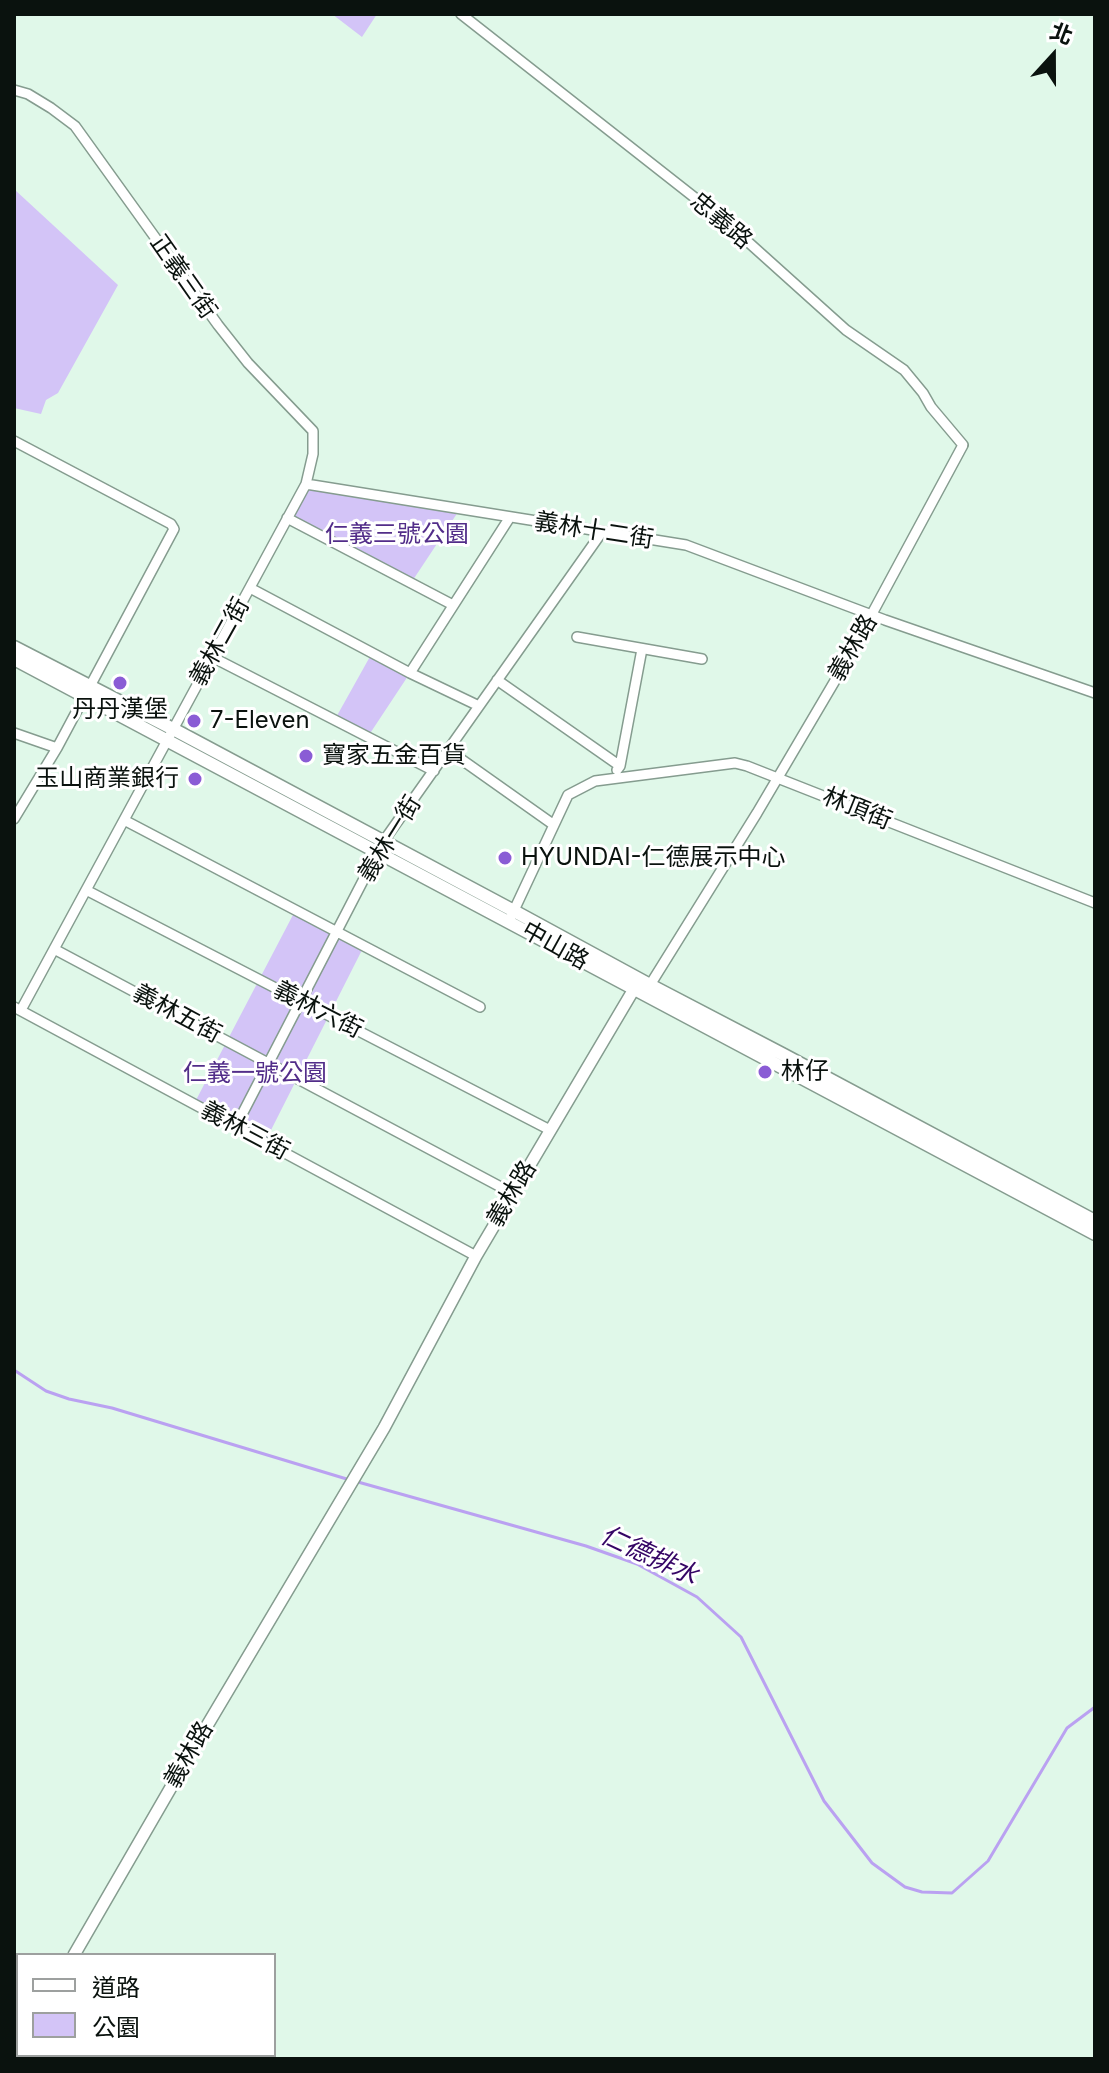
<!DOCTYPE html>
<html>
<head>
<meta charset="utf-8">
<style>
	body { margin:0 }
	#map { position:relative; width:1109px; height:2073px; overflow:hidden; background:#e0f8e9; font-family:Inter,"Noto Sans TC",sans-serif }
	canvas { display:block }
	.frame { position:absolute; inset:0; border:16px solid #0a120e; pointer-events:none }
	.legend { position:absolute; left:16px; top:1953px; width:260px; height:104px; box-sizing:border-box; background:#fff; border:2px solid #9da09f; margin:0; padding:10px 14px; list-style:none; font-size:24px; color:#0a120e }
	.legend li { display:flex; align-items:center; gap:16px; height:40px }
	.legend b { width:40px; border:2px solid #9da09f }
	.north { position:absolute; left:1013px; top:16px; width:80px; height:80px; -webkit-text-stroke:6px #fff; paint-order:stroke; rotate:21deg; font-size:22px; font-weight:700; line-height:32px; text-align:center; color:#0a120e }
	.north::after { content:''; display:block; margin:auto; width:28px; height:36px; background:#0a120e; clip-path:polygon(50% 0,100% 100%,50% 72%,0 100%) }
</style>
</head>
<body>
<div id="map">
<canvas width="1109" height="2073"></canvas>
<div class="frame"></div>
<ul class="legend">
<li><b style="height:10px;background:#fff"></b>道路</li>
<li><b style="height:22px;background:#d3c4f7"></b>公園</li>
</ul>
<div class="north">北</div>
</div>
<script>
const ctx = document.querySelector('canvas').getContext('2d');
ctx.lineJoin = 'round';
function fillPath(path, color) {
  ctx.fillStyle = color;
  ctx.fill(path, 'evenodd');
}
function poly(rows) {
  const path = new Path2D();
  for (const r of rows) {
    path.moveTo(r[0], r[1]);
    for (let i = 2; i < r.length; i += 2) path.lineTo(r[i], r[i + 1]);
  }
  return path;
}
function strokePath(path, color, width, dash) {
  ctx.strokeStyle = color;
  ctx.lineWidth = width;
  ctx.lineCap = dash ? 'butt' : 'round';
  ctx.setLineDash(dash || []);
  ctx.stroke(path);
}
function label(font, color, halo, rows, align = 'center') {
  ctx.font = font + ' Inter,"Noto Sans TC",sans-serif';
  ctx.lineWidth = 6;
  ctx.setLineDash([]);
  ctx.textBaseline = 'middle';
  ctx.strokeStyle = halo;
  ctx.fillStyle = color;
  for (const [text, x, y, turn = 0] of rows) {
    ctx.save();
    ctx.translate(x, y);
    ctx.rotate((+turn || 0) * Math.PI / 180);
    ctx.textAlign = isNaN(turn) ? turn : align;
    if (halo) ctx.strokeText(text, 0, 0);
    ctx.fillText(text, 0, 0);
    ctx.restore();
  }
}
const green = poly([
	[332,14,377,14,362,37],
	[14,189,118,285,58,393,46,400,41,414,14,408],
	[306,484,460,509,411,583,287,518],
	[372,653,410,673,367,738,334,721],
	[294,913,362,950,267,1138,195,1102]
]);
const stream = poly([
	[14,1370,46,1391,69,1399,112,1408,350,1480],
	[358,1482,586,1546,637,1564,697,1597,741,1637,824,1801,872,1863,905,1887,922,1892,952,1893,988,1861,1067,1728,1095,1707]
]);
const minor = poly([
	[461,14,727,223,846,330,904,370,923,393,931,407,963,445,846,662,757,813,650,985,645,986],
	[14,90,28,94,51,108,75,126,218,325,248,363,313,431,313,454,306,484,21,1010],
	[14,441,171,524,174,529,57,748,14,819],
	[306,484,686,545,885,620,1095,693],
	[287,518,453,605],
	[250,588,410,673,479,706],
	[577,637,702,659],
	[212,657,434,771],
	[410,673,510,517],
	[497,680,620,766],
	[14,733,57,748],
	[448,750,554,825],
	[617,770,620,766,642,649],
	[124,820,480,1007],
	[86,890,550,1130],
	[509,921,568,795,595,781,735,763,747,766,1095,903],
	[54,949,512,1193],
	[14,1007,476,1256],
	[236,1126,383,842,602,532],
	[14,2030,18,2032]
]);
const tertiary = poly([
	[74,1955,192,1751,384,1428,476,1256,634,989],
	[14,2058,18,2051]
]);
const secondary = poly([
	[14,647,173,729,514,911,650,985,784,1055,1095,1221],
	[14,659,1095,1234]
]);
const markers = [
	[120,683,8,"#8a5cd5"],
	[194,721,8,"#8a5cd5"],
	[306,756,8,"#8a5cd5"],
	[195,779,8,"#8a5cd5"],
	[505,858,8,"#8a5cd5"],
	[765,1072,8,"#8a5cd5"]
];
const streetNames = [
	["忠義路",721,221,40],
	["正義三街",183,277,55],
	["義林十二街",594,531,9],
	["義林二街",220,642,-61],
	["義林路",853,648,-60],
	["林頂街",857,809,22],
	["義林一街",390,839,-58],
	["中山路",555,946,29],
	["義林六街",318,1010,27],
	["義林五街",177,1014,28],
	["義林三街",245,1131,28],
	["義林路",512,1194,-59],
	["義林路",189,1755,-60]
];
const parkNames = [
	["仁義三號公園",397,535],
	["仁義一號公園",255,1074]
];
const poiNames = [
	["丹丹漢堡",120,710,"center"],
	["7-Eleven",210,721],
	["寶家五金百貨",322,756],
	["玉山商業銀行",179,779,"right"],
	["HYUNDAI-仁德展示中心",521,858],
	["林仔",781,1072]
];
const waterNames = [
	["仁德排水",649,1556,25]
];
fillPath(green, '#d3c4f7');
strokePath(stream, '#baa1f1', 3);
strokePath(minor, '#859c8f', 12);
strokePath(tertiary, '#859c8f', 14);
strokePath(secondary, '#859c8f', 15);
strokePath(minor, '#fff', 9);
strokePath(tertiary, '#fff', 11);
strokePath(secondary, '#fff', 12);
for (const [x, y, r, color] of markers) {
  const dot = new Path2D();
  dot.arc(x, y, r, 0, 2 * Math.PI);
  ctx.fillStyle = color;
  ctx.fill(dot);
  strokePath(dot, '#fff', 3);
}
label('24px', '#0a120e', '#fff', streetNames);
label('24px', '#522d89', '#fff', parkNames);
label('24px', '#0a120e', '#fff', poiNames, 'left');
label('italic 26px', '#350565', '#fff', waterNames);
</script>
</body>
</html>
